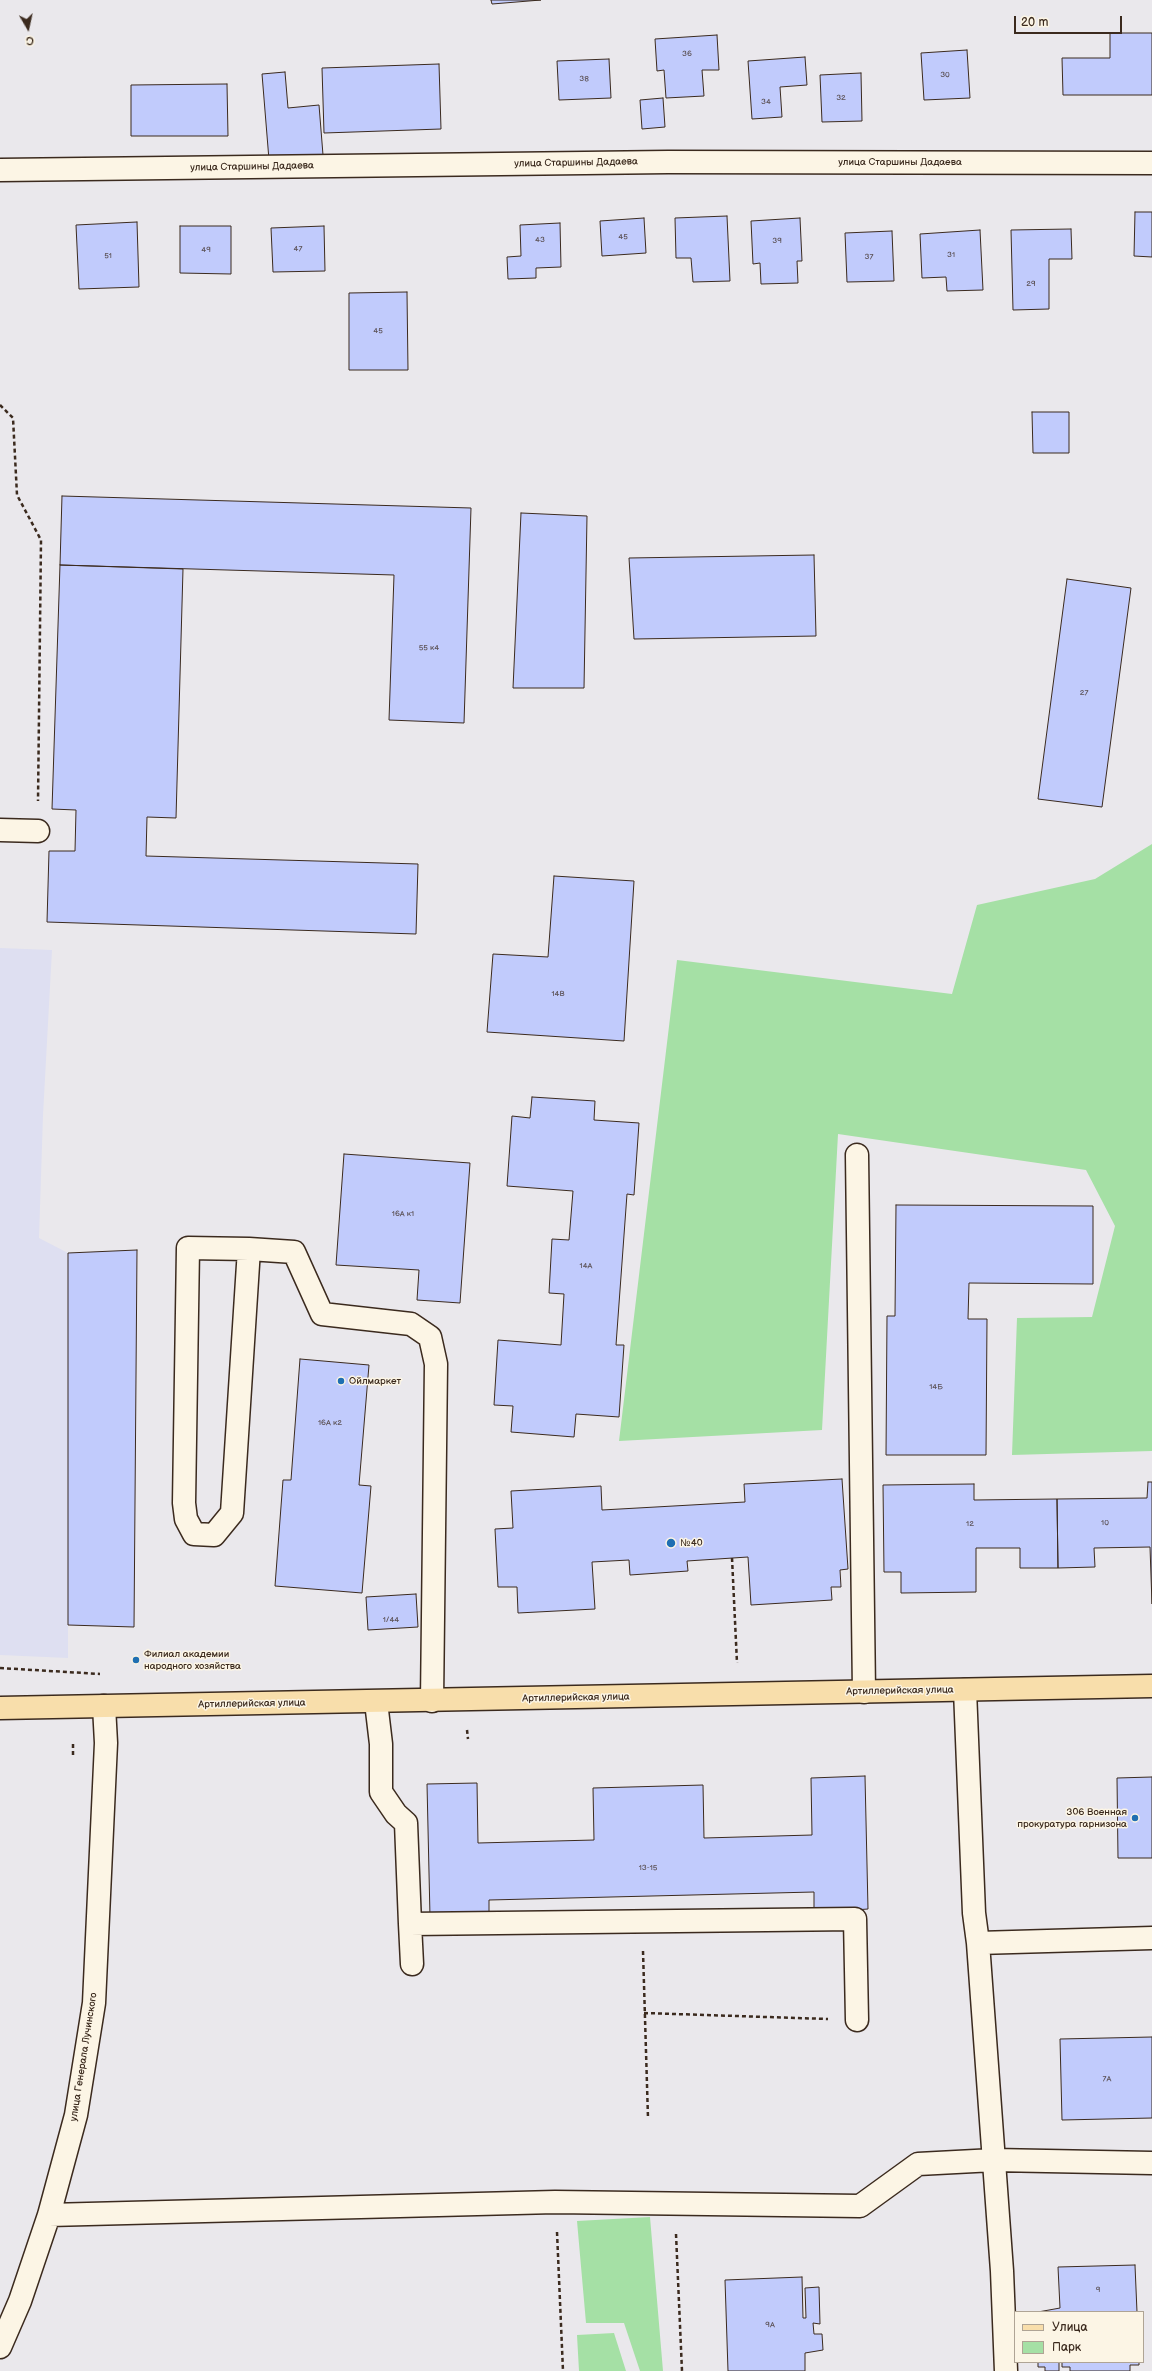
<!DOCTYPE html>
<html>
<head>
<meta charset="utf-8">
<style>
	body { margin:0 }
	#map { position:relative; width:1152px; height:2371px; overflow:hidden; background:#eae8ec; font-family:"Balsamiq Sans",sans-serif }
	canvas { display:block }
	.legend { position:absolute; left:1014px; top:2311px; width:130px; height:52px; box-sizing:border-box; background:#fcf5e5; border:1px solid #afa495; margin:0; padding:5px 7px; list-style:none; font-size:12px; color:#3b2a1e }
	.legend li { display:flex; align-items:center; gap:8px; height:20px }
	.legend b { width:20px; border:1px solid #afa495 }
	.north { position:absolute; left:8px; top:8px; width:40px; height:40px; -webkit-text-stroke:3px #fcf5e5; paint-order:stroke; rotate:171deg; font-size:11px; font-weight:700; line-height:16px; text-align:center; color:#3b2a1e }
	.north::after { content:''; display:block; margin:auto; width:14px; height:18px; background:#3b2a1e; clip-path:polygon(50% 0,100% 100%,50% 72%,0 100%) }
	.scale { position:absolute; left:1014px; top:16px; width:108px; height:18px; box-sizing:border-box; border:2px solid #3b2a1e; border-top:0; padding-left:5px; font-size:12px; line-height:14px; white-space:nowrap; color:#3b2a1e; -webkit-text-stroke:3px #fcf5e5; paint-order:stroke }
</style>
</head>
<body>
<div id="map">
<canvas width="1152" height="2371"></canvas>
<ul class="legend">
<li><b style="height:5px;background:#f8deab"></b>Улица</li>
<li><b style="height:11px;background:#a5e0a5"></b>Парк</li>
</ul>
<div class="north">С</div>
<div class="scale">20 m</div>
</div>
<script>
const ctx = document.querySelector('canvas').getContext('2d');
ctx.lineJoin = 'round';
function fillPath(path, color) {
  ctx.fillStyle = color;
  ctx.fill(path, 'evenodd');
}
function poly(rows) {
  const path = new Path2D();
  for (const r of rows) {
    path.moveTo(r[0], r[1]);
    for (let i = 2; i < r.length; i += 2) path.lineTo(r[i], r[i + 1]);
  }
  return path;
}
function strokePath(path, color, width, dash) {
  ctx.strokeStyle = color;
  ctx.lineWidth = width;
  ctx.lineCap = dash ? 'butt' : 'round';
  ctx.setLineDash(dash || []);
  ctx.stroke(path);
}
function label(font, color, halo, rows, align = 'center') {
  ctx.font = font + ' "Balsamiq Sans",sans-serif';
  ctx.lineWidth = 3;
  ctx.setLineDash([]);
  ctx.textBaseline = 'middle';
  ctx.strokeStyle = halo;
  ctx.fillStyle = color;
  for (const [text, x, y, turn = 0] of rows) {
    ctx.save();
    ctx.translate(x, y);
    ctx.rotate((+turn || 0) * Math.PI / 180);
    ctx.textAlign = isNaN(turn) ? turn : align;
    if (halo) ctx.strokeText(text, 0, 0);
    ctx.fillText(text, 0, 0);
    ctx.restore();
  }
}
const built = poly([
	[0,948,52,950,43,1115,39,1238,68,1253,68,1658,0,1655]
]);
const green = poly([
	[1152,844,1152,1451,1012,1455,1017,1318,1092,1317,1115,1226,1086,1170,838,1134,822,1430,619,1441,677,960,952,994,977,905,1095,879],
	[650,2217,663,2371,640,2371,624,2323,586,2323,577,2221],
	[614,2333,626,2371,579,2371,577,2335]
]);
const building = poly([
	[491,0,541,0,492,4,491,0],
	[1110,33,1152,33,1152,95,1063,95,1062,58,1110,58,1110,33],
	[717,35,719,70,702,70,704,96,666,98,664,70,657,71,655,39,717,35],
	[967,50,970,98,924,100,921,53,967,50],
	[805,57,807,85,780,87,782,117,752,119,748,61,805,57],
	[609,59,611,98,559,100,557,61,609,59],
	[439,64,441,129,324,133,322,68,439,64],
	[285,72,288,108,319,105,323,155,269,160,262,74,285,72],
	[861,73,862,121,822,122,820,75,861,73],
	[227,84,228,136,131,136,131,85,227,84],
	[663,98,665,127,642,129,640,100,663,98],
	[1135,212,1152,212,1152,257,1134,256,1135,212],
	[727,216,730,281,693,282,691,258,676,258,675,218,727,216],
	[644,218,646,253,602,256,600,221,644,218],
	[800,218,802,261,797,261,798,283,761,284,760,263,753,264,751,221,800,218],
	[137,222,139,287,79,289,76,225,137,222],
	[560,223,561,267,536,268,536,278,508,279,507,257,521,256,520,225,560,223],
	[180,226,231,226,231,274,180,273,180,226],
	[324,226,325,271,273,272,271,228,324,226],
	[1071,229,1072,259,1049,259,1049,309,1013,310,1011,230,1071,229],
	[980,230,983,290,947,291,946,277,922,278,920,234,980,230],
	[892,231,894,281,847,282,845,233,892,231],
	[407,292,408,370,349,370,349,293,407,292],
	[1032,412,1069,412,1069,453,1033,453,1032,412],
	[62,496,471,508,464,723,389,720,394,575,60,565,62,496],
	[521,513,587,516,584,688,513,688,521,513],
	[814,555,816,636,634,639,629,558,814,555],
	[60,565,183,569,176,818,147,817,146,856,418,864,416,934,47,922,49,851,75,851,76,810,52,809,60,565],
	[1067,579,1131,588,1102,807,1038,799,1067,579],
	[554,876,634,881,624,1041,487,1032,493,954,548,957,554,876],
	[532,1097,595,1101,594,1120,639,1123,634,1195,627,1194,616,1345,624,1345,619,1417,576,1414,574,1437,511,1432,513,1406,494,1405,498,1340,561,1345,564,1294,549,1293,552,1239,569,1240,573,1191,507,1186,512,1116,530,1118,532,1097],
	[344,1154,470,1163,460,1303,417,1300,419,1270,336,1265,344,1154],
	[896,1205,1093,1206,1093,1284,969,1283,968,1319,987,1319,986,1455,886,1455,887,1316,895,1316,896,1205],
	[137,1250,134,1627,68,1625,68,1253,137,1250],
	[300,1359,369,1365,359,1485,371,1486,362,1593,275,1586,283,1480,291,1480,300,1359],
	[842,1479,848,1569,840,1570,841,1587,831,1587,832,1600,751,1605,748,1557,687,1561,688,1571,630,1575,629,1560,592,1562,595,1609,518,1613,517,1587,498,1587,495,1529,513,1528,511,1491,601,1486,602,1510,745,1502,744,1484,842,1479],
	[1148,1482,1152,1482,1152,1604,1150,1547,1094,1548,1095,1567,1058,1568,1057,1499,1147,1498,1148,1482],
	[974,1484,974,1500,1057,1499,1058,1568,1020,1568,1020,1548,976,1548,976,1592,901,1593,901,1572,884,1572,883,1485,974,1484],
	[416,1594,418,1627,368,1630,366,1597,416,1594],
	[865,1776,868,1909,814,1913,814,1892,489,1900,489,1915,430,1917,427,1784,477,1783,478,1843,594,1840,593,1788,703,1785,704,1838,812,1835,811,1778,865,1776],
	[1152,1777,1152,1858,1118,1858,1117,1778,1152,1777],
	[1152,2037,1152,2118,1062,2120,1060,2039,1152,2037],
	[1135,2265,1137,2312,1038,2312,1060,2308,1058,2267,1135,2265],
	[802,2277,803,2318,806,2318,805,2288,819,2287,820,2324,813,2323,814,2334,822,2334,823,2350,805,2353,805,2371,728,2371,725,2280,802,2277],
	[1038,2362,1059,2362,1059,2371,1045,2371,1045,2367,1038,2367,1038,2362],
	[1062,2362,1139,2362,1139,2365,1130,2365,1130,2371,1070,2371,1070,2367,1062,2367,1062,2362]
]);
const path = poly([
	[0,405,13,418,17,495,41,540,38,801],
	[732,1558,737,1663],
	[0,1668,100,1674],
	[467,1730,468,1739],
	[73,1755,73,1744],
	[643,1951,648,2118],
	[644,2013,828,2019],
	[557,2232,563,2371],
	[676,2234,682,2371]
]);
const minor = poly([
	[0,170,668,162,1152,163],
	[0,830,38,831],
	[857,1155,864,1692],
	[249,1249,232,1513,214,1535,194,1534,186,1519,184,1503,188,1248,249,1249,294,1252,322,1314,411,1324,430,1337,436,1364,432,1701],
	[965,1690,974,1913,978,1943,1152,1938],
	[376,1702,381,1744,381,1792,396,1814,406,1823,410,1924,855,1919,857,2020],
	[410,1924,412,1964],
	[978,1943,1002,2271,1006,2371],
	[49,2215,555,2202,860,2206,918,2164,994,2160,1152,2163],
	[0,2347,20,2301,49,2215,76,2115,94,2003,106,1743,104,1706]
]);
const major = poly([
	[0,1708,1152,1686]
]);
const markers = [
	[341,1381,4,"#1f6fb2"],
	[671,1543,5,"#1f6fb2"],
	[136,1660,4,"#1f6fb2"],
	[1135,1818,4,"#1f6fb2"]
];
const numberNames = [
	["36",687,54],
	["30",945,75],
	["38",584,79],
	["32",841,98],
	["34",766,102],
	["45",623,237],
	["43",540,240],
	["39",777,241],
	["47",298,249],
	["49",206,250],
	["31",951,255],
	["51",108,256],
	["37",869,257],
	["29",1031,284],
	["45",378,331],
	["55 к4",429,648],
	["27",1084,693],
	["14В",558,994],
	["16А к1",403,1214],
	["14А",586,1266],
	["14Б",936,1387],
	["16А к2",330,1423],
	["10",1105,1523],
	["12",970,1524],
	["1/44",391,1620],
	["13-15",648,1868],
	["7А",1107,2079],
	["9",1098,2290],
	["9А",770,2325]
];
const streetNames = [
	["улица Старшины Дадаева",900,162],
	["улица Старшины Дадаева",576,163,-1],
	["улица Старшины Дадаева",252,167,-1],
	["Артиллерийская улица",900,1691,-1],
	["Артиллерийская улица",576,1698,-1],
	["Артиллерийская улица",252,1704,-1],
	["улица Генерала Лучинского",84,2057,-81]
];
const poiNames = [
	["Ойлмаркет",349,1381],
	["№40",680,1543],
	["Филиал академии",144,1654],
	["народного хозяйства",144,1666],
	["306 Военная",1127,1812,"right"],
	["прокуратура гарнизона",1127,1824,"right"]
];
fillPath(built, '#dedff1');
fillPath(green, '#a5e0a5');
fillPath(building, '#c1cbfc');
strokePath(building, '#3b2a1e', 1);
strokePath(minor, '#3b2a1e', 25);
strokePath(major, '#3b2a1e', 25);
strokePath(path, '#3b2a1e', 2.5, [4, 3]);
strokePath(minor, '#fcf5e5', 22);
strokePath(major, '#f8deab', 22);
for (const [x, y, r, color] of markers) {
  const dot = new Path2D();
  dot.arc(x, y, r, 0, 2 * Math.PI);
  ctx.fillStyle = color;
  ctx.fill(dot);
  strokePath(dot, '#fcf5e5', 1.5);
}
label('8px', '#5c5256', null, numberNames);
label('10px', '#3b2a1e', '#fcf5e5', streetNames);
label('10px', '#3b2a1e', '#fcf5e5', poiNames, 'left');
</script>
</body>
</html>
